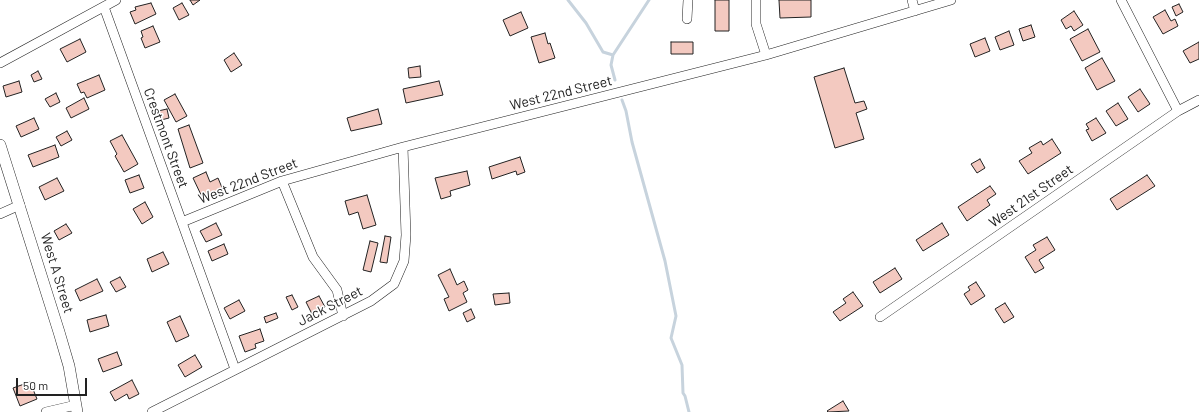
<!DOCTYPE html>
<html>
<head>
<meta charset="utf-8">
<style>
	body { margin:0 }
	#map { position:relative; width:1199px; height:412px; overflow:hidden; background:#fff; font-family:Barlow,sans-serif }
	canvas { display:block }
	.scale { position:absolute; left:16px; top:378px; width:71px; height:18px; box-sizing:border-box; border:2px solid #222; border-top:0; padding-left:5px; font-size:12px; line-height:14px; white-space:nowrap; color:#222; -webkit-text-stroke:3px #fff; paint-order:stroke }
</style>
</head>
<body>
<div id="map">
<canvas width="1199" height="412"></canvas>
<div class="scale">50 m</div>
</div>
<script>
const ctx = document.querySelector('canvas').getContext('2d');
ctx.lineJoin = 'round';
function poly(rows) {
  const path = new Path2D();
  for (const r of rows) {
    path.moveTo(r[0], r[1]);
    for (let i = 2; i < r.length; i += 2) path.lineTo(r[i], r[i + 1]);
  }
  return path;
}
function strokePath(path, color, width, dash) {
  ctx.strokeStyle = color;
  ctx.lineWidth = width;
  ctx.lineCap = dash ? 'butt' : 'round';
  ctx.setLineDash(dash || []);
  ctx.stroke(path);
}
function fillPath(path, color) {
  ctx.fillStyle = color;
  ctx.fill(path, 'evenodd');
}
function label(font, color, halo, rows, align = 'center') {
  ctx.font = font + ' Barlow,sans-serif';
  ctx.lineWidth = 3;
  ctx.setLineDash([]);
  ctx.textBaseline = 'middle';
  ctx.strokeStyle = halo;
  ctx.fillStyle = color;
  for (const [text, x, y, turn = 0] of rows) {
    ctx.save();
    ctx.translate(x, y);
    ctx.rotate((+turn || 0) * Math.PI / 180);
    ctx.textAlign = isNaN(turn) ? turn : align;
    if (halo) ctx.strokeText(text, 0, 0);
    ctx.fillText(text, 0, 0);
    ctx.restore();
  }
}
const stream = poly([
	[568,0,586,23,603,52,613,55],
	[615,80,611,65,613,55,649,0],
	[622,100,626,111,632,142,665,261,676,316,671,338,682,365,683,393,685,396,689,412]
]);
const building = poly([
	[190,0,200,0,193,5,190,0],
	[715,0,729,0,729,31,715,31,715,0],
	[779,0,811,0,811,17,780,18,779,0],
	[151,3,156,14,135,24,130,12,136,10,135,7,151,3],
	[182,3,189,15,179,20,173,8,182,3],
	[1179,4,1183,12,1176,16,1172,7,1179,4],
	[1165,10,1171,21,1175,19,1178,26,1163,34,1153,17,1165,10],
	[1074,11,1083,25,1074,31,1071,26,1066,29,1061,20,1074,11],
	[521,12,528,28,510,36,503,20,521,12],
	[1031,25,1035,37,1023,41,1019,29,1031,25],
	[153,26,160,42,145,48,141,38,143,37,141,31,153,26],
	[1088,29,1100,52,1082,61,1070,39,1088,29],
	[1009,31,1014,45,1000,50,995,37,1009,31],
	[545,33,548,44,550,43,555,58,539,63,531,37,545,33],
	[985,38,990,51,975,57,970,44,985,38],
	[80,39,86,52,67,62,60,49,80,39],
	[671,42,693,42,693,54,671,54,671,42],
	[1199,42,1199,59,1190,63,1183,51,1199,42],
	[234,53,242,65,231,72,224,60,234,53],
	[1102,58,1115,81,1097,90,1085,68,1102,58],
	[420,66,421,77,409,78,408,68,420,66],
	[844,68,855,103,864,101,867,109,856,113,864,139,835,148,814,77,844,68],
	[38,71,42,79,34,82,31,75,38,71],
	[99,75,105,90,87,98,84,92,81,93,77,84,99,75],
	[19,81,22,92,6,97,3,86,19,81],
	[439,81,443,95,406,103,403,89,439,81],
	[1140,89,1150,104,1138,112,1128,97,1140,89],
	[56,93,60,102,50,107,45,99,56,93],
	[175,94,187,116,176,122,164,100,175,94],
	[84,98,89,109,71,118,66,108,84,98],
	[1118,103,1128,119,1116,126,1106,111,1118,103],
	[167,109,169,118,161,120,158,111,167,109],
	[378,109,382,124,351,131,347,118,378,109],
	[34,118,39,129,21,137,16,126,34,118],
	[1096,118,1106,133,1092,141,1086,130,1089,129,1086,124,1096,118],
	[189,125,203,163,190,168,178,129,189,125],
	[67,131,72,140,61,146,56,137,67,131],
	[122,135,138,164,124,172,115,156,117,154,110,141,122,135],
	[1052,139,1061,153,1028,174,1019,161,1032,153,1029,148,1041,141,1043,145,1052,139],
	[55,145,59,157,33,167,28,155,55,145],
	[520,157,525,172,517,175,516,171,492,179,489,167,520,157],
	[980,159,985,168,977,173,971,164,980,159],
	[467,171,470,185,450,191,451,196,441,199,435,178,467,171],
	[206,172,210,182,218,178,223,190,203,199,193,178,206,172],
	[139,175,144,188,130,193,125,180,139,175],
	[1147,175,1155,186,1117,210,1110,199,1147,175],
	[57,178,64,191,45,200,39,187,57,178],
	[990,186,996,194,987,200,990,205,967,221,958,207,990,186],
	[367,195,376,225,363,229,358,212,349,215,345,201,367,195],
	[145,202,153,217,142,224,133,209,145,202],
	[216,223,222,235,206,242,200,231,216,223],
	[942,223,949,235,923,251,916,240,942,223],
	[66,224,72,233,59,240,54,231,66,224],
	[385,236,391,237,387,263,380,262,385,236],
	[1047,237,1055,250,1039,260,1044,268,1035,273,1025,257,1036,250,1033,245,1047,237],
	[370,241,378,243,371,272,363,270,370,241],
	[224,244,228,254,212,261,208,251,224,244],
	[163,252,169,264,152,272,147,259,163,252],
	[895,268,902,279,880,293,873,282,895,268],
	[450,269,457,285,464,281,468,290,463,293,467,302,449,311,444,299,449,297,438,275,450,269],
	[120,277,126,287,116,292,110,282,120,277],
	[97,279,103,291,80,301,75,290,97,279],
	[976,282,985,296,971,305,964,294,970,290,968,287,976,282],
	[853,292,863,306,840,321,833,312,846,303,843,299,853,292],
	[509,293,510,303,495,305,493,294,509,293],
	[292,295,298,307,292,310,286,297,292,295],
	[319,296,325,307,312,314,306,302,319,296],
	[239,300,245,311,230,319,224,308,239,300],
	[1005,303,1014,317,1004,323,995,309,1005,303],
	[471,309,475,318,467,322,463,313,471,309],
	[276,313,278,318,266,323,264,317,276,313],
	[106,315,109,326,90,332,87,320,106,315],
	[180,316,189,336,176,342,167,322,180,316],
	[260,329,264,341,255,344,256,348,245,352,239,336,260,329],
	[117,352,122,365,103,372,98,359,117,352],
	[195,355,202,367,185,377,178,365,195,355],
	[132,380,139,394,129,399,127,394,115,401,110,392,132,380],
	[30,382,37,399,20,406,13,388,30,382],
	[843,401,849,411,828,412,827,411,843,401]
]);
const minor = poly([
	[756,0,756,24,766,55],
	[912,0,915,11],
	[1121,0,1178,111],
	[104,7,235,369],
	[687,19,688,0],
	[0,63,116,0],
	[282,181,313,257,337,290,343,316],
	[0,214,20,205],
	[182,222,282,181,403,147,766,55,951,0],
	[880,317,1178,111,1199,100],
	[46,412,76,405],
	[152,412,371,301,394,284,404,261,406,235,403,147]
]);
const tertiary = poly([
	[0,145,59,332,69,366,77,412]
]);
const streetNames = [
	["West 22nd Street",561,93,-14],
	["Crestmont Street",166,138,70],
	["West 22nd Street",248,181,-21],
	["West 21st Street",1031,196,-35],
	["West A Street",57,273,73],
	["Jack Street",330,306,-27]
];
strokePath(stream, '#c7d3dd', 3);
fillPath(building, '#f3c9c0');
strokePath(building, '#222', 1);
strokePath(minor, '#222', 10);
strokePath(tertiary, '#222', 12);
strokePath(minor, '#fff', 9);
strokePath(tertiary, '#fff', 11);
label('14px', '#222', '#fff', streetNames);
</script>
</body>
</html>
